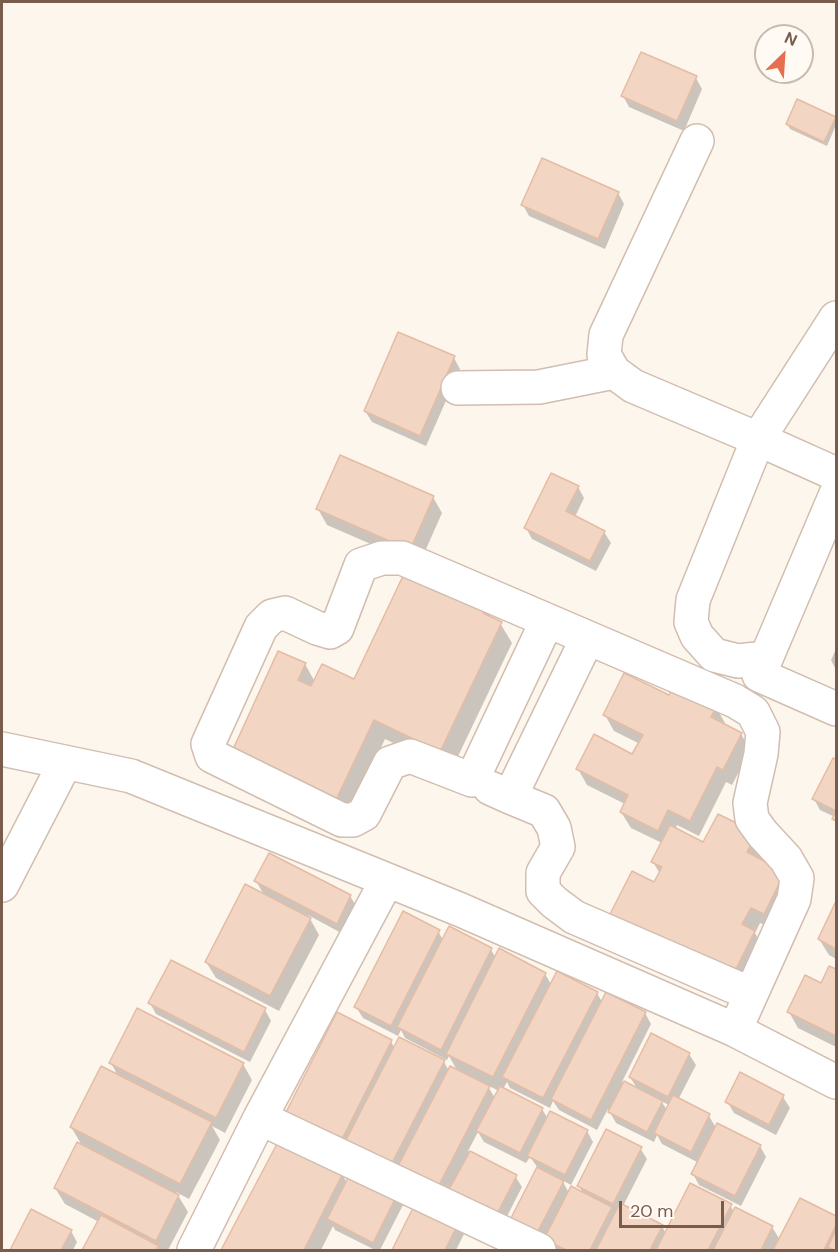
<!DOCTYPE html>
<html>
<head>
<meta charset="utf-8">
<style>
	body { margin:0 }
	#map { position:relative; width:838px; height:1252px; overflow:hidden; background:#fdf6ec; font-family:"DM Sans",sans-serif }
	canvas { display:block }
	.frame { position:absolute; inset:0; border:3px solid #7a5c4d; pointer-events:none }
	.north { position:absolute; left:754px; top:24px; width:60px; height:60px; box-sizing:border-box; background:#fffaf3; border:2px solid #cabbb1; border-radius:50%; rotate:25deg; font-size:16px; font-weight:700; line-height:24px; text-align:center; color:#7a5c4d }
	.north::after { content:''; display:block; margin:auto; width:21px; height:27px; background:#e76f51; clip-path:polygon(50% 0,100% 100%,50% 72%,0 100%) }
	.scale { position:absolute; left:619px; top:1201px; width:105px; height:27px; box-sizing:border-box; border:3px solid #7a5c4d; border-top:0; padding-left:8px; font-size:18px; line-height:21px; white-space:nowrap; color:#7a5c4d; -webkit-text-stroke:4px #fffaf3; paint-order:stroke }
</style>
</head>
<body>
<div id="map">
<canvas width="838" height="1252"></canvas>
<div class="frame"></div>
<div class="north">N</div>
<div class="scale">20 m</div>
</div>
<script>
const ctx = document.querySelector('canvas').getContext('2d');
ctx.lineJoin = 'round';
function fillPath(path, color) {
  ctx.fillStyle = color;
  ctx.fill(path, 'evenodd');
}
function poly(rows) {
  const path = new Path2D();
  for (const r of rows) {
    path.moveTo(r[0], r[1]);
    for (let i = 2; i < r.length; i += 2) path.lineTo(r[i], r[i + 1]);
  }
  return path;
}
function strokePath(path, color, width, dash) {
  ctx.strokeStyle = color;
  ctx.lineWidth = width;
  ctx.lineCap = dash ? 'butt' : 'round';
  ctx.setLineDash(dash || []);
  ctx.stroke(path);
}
const shadow = poly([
	[696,78,702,89,684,131,629,107,623,96],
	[834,118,836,125,827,146,790,129,787,124],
	[618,193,624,204,605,249,529,216,523,205],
	[454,358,460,369,426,446,372,422,365,411],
	[578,487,584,498,575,517,604,532,611,543,596,571,532,539,526,528],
	[433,497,442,513,419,565,327,525,318,509],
	[443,596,486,608,492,619,500,623,512,643,451,771,385,739,346,823,242,778,305,664,315,682,355,681],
	[836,649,836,670,831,660],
	[670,697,716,707,725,723,724,725,741,734,750,750,732,785,726,782,699,836,677,825,675,830,704,844,718,816,765,850,760,860,784,873,773,929,760,923,755,933,763,948,745,984,655,884,660,874,653,862,662,843,631,828,621,812,625,804,587,785,578,769,633,756,640,744,614,731,605,715],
	[834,760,836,761,836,823,835,817,820,810,814,799],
	[256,881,350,896,357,907,343,934,308,915,319,935,279,1011,216,978,206,962,264,895],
	[836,904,836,959,829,955,819,939],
	[449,928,491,950,496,958,545,974,551,984,597,993,602,1002,645,1013,651,1024,622,1082,638,1090,630,1077,689,1054,696,1065,678,1100,709,1116,716,1128,760,1146,766,1157,741,1206,699,1185,693,1174,699,1163,662,1144,657,1135,654,1142,616,1123,608,1109,597,1130,559,1110,553,1101,550,1108,510,1088,507,1082,503,1089,542,1109,548,1119,587,1131,593,1142,571,1185,562,1180,569,1193,584,1195,579,1186,640,1148,647,1159,623,1206,662,1226,666,1234,730,1205,734,1212,772,1227,780,1240,801,1200,836,1218,836,1250,552,1250,518,1231,538,1168,530,1157,526,1163,484,1142,478,1132,468,1151,515,1176,522,1187,499,1232,285,1118,338,1014,391,1042,395,1048,444,1062,449,1071,458,1072,449,1056,447,1060,405,1038,401,1030,398,1036,363,1018,356,1007,438,931,443,940],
	[487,1085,499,1091,495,1098],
	[661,1101,669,1105,667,1110],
	[830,968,836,971,836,1047,798,1028,789,1012,821,985],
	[150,1003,265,1010,271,1021,250,1062,156,1014],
	[111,1063,243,1064,252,1080,225,1133,212,1126,220,1140,189,1199,176,1192,188,1212,168,1250,84,1250,99,1222,65,1204,55,1188,83,1147,71,1127,118,1076],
	[783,1097,790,1108,776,1135,734,1113,727,1101],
	[279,1142,342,1174,347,1183,404,1203,380,1250,375,1250,335,1230,333,1226,321,1250,223,1250],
	[416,1203,458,1223,464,1234,456,1250,394,1250],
	[32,1211,71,1231,77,1242,73,1250,12,1250]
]);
const building = poly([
	[641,52,697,76,677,121,621,96,641,52],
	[797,99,836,117,824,142,786,124,797,99],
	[542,158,619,192,598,239,521,205,542,158],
	[398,332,455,356,420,436,364,411,398,332],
	[340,455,434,496,410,550,316,509,340,455],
	[551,473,579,486,566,511,605,531,590,561,524,528,551,473],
	[403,576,442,594,445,587,487,606,483,613,502,622,440,752,374,720,334,804,229,758,278,651,306,663,298,680,311,686,322,664,354,679,403,576],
	[624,673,669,695,675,684,717,706,711,717,742,733,723,770,717,767,690,821,668,810,658,831,620,812,628,795,576,769,594,734,632,754,643,735,603,715,624,673],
	[833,758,836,759,836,821,832,819,836,811,812,799,833,758],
	[718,814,757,833,747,852,785,872,764,914,751,908,742,924,755,931,736,969,730,966,723,978,607,920,632,871,654,882,662,867,651,862,670,825,703,842,718,814],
	[269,853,351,895,337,924,254,881,269,853],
	[245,884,311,918,270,996,205,962,245,884],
	[836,901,836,949,818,939,836,901],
	[403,911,440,930,391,1026,354,1007,403,911],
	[449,926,492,948,441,1050,397,1027,449,926],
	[499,948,546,973,493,1077,446,1054,499,948],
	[171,960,266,1008,244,1052,148,1003,171,960],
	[829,966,836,969,836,1036,787,1012,805,975,821,983,829,966],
	[557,971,598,992,543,1098,502,1077,557,971],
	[606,992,646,1012,591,1120,551,1099,606,992],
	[137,1008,244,1063,216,1118,109,1063,137,1008],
	[337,1012,392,1040,338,1147,283,1118,337,1012],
	[651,1033,690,1053,668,1097,629,1077,651,1033],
	[399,1037,445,1060,390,1167,344,1144,399,1037],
	[101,1066,212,1122,180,1184,70,1127,101,1066],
	[450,1066,490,1086,437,1189,397,1168,450,1066],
	[740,1072,784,1095,769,1125,725,1102,740,1072],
	[624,1081,663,1101,647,1132,608,1112,624,1081],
	[500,1086,543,1108,520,1153,476,1131,500,1086],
	[673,1095,710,1114,691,1152,654,1133,673,1095],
	[550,1111,588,1130,565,1175,527,1156,550,1111],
	[717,1123,761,1145,735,1196,691,1174,717,1123],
	[606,1129,642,1147,613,1204,577,1186,606,1129],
	[279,1140,343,1173,304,1250,221,1250,279,1140],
	[77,1142,179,1195,156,1241,54,1188,77,1142],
	[470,1151,517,1175,493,1222,445,1197,470,1151],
	[537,1167,564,1181,537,1233,510,1220,537,1167],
	[353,1168,399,1191,373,1243,327,1219,353,1168],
	[690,1183,732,1204,708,1250,656,1250,690,1183],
	[571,1186,612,1207,590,1250,566,1250,544,1239,571,1186],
	[800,1198,836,1216,836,1225,824,1250,773,1250,800,1198],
	[416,1202,459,1222,445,1250,392,1250,416,1202],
	[620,1203,663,1225,650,1250,596,1250,620,1203],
	[735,1207,773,1226,761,1250,713,1250,735,1207],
	[31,1209,72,1230,61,1250,10,1250,31,1209],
	[101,1215,159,1246,156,1250,82,1250,101,1215],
	[836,1230,836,1250,834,1250,828,1247,836,1230]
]);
const minor = poly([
	[697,141,606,335,604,355,614,372,633,386,758,439,693,600,691,622,697,636,714,655,738,661,766,658],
	[836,318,758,439,836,474],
	[458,388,539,387,614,372],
	[836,494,759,675,836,709],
	[547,621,472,780,410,756,390,763,364,814,353,820,342,820,212,756,208,744,261,627,272,616,285,613,317,628,330,632,337,628,361,565,382,558,402,558,735,701,753,712,763,732,761,754,750,803,752,819,762,833,786,859,797,878,794,899,735,1030],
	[2,749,131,776,461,910,735,1030,836,1082],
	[490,788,510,797,587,639],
	[510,797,544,811,554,828,558,847,543,873,543,891,554,902,574,917,751,994],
	[2,885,65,763],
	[260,1118,539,1250],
	[194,1250,260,1118,387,880]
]);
fillPath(shadow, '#0003');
fillPath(building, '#f3d5c3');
strokePath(building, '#e6bba3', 1.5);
strokePath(minor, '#d1beb0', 36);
strokePath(minor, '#fff', 33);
</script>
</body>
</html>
